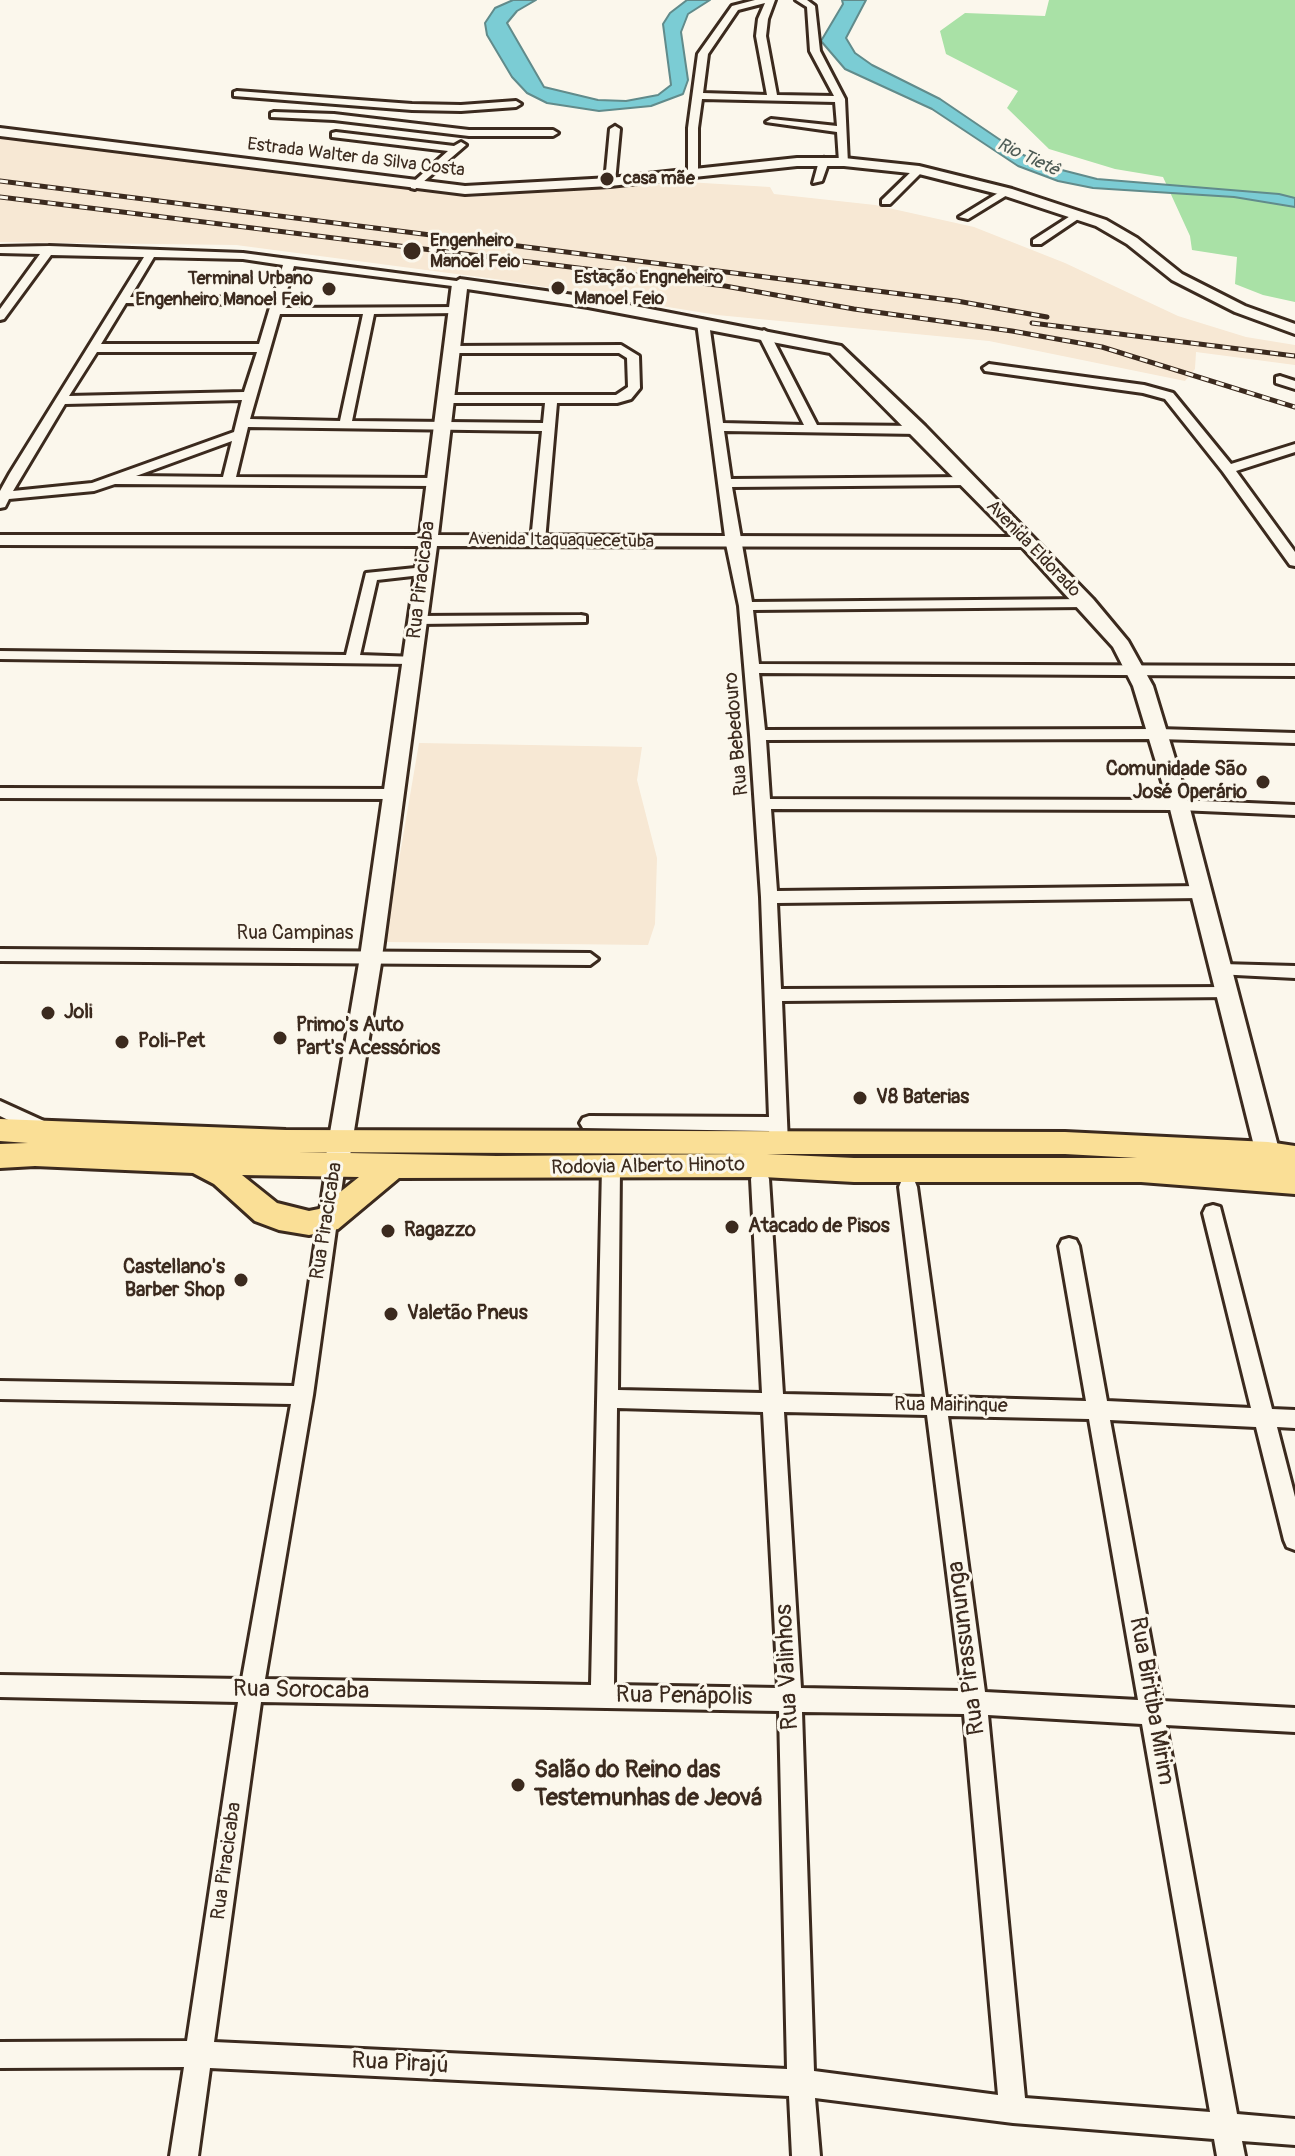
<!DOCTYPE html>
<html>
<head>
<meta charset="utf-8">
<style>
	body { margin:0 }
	canvas { display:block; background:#fbf7ec }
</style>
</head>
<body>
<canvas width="1295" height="2156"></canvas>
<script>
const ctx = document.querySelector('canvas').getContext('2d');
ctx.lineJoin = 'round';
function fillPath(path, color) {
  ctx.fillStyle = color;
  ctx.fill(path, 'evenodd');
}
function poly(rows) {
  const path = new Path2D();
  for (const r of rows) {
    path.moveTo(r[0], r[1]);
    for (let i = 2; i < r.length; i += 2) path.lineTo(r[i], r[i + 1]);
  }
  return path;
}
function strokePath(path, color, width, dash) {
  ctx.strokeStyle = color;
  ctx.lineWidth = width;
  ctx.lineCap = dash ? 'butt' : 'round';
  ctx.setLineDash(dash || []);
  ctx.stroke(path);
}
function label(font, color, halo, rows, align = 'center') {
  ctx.font = font + ' Pangolin,sans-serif';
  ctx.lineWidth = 6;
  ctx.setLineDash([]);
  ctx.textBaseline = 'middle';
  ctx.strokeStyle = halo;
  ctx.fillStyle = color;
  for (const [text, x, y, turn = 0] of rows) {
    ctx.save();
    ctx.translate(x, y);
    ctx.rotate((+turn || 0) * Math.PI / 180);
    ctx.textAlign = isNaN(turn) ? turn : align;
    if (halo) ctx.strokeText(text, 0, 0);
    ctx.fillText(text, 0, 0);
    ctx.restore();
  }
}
const built = poly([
	[0,138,472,197,670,181,770,187,774,194,875,205,974,227,1065,263,1178,316,1246,337,1295,345,1295,365,1196,352,1195,369,1185,381,989,341,717,315,502,280,236,245,0,242],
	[419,743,642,747,637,780,657,858,655,924,648,945,385,942]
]);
const green = poly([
	[1049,0,1295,0,1295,302,1263,295,1235,284,1237,257,1192,250,1190,236,1163,177,1115,169,1049,149,1007,108,1018,91,946,54,940,31,965,13,1045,16]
]);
const water = poly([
	[513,0,536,0,517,11,507,23,544,87,598,100,626,101,658,95,671,85,663,24,670,13,687,0,710,0,688,14,681,32,688,80,683,94,651,106,599,111,547,103,527,93,512,77,487,35,485,23,495,8,513,0],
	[842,0,866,0,846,38,855,53,872,65,940,99,1021,154,1054,168,1097,179,1279,194,1295,198,1295,207,1234,197,1093,188,1058,181,1018,166,932,109,845,69,821,41,843,4,842,0]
]);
const street = poly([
	[755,0,775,0,768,19,766,36,777,95,834,96,810,51,807,7,796,0,807,0,815,6,820,51,845,99,848,164,839,162,837,132,766,122,771,119,837,126,835,102,702,99,698,128,698,173,693,176,688,173,688,128,698,54,732,6,755,0],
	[765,3,758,19,756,36,767,95,703,93,708,54,738,10,765,3],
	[237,91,412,104,461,105,516,101,521,104,516,107,461,111,412,110,234,96,234,92,237,91],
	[274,112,334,114,469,130,553,130,558,133,553,136,469,136,334,120,271,117,271,113,274,112],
	[615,126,620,129,615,182,610,185,605,182,610,129,615,126],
	[336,132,454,146,461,142,466,145,415,189,411,188,411,184,448,151,332,137,332,133,336,132],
	[824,158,829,161,822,181,813,183,819,161,824,158],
	[915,168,924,170,890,204,882,204,882,200,915,168],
	[1003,190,1012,192,968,219,959,217,1003,190],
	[1075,213,1084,215,1041,244,1033,244,1033,240,1075,213],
	[49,246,243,253,464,282,464,286,460,287,294,266,282,308,458,307,464,310,458,313,374,314,352,421,543,423,545,403,448,403,442,399,448,395,616,395,628,387,627,358,619,353,450,353,448,350,454,346,621,345,639,356,640,388,631,399,617,403,557,403,545,541,538,545,531,541,542,431,248,427,236,477,435,478,441,482,435,486,115,484,94,491,9,499,5,507,0,508,0,491,10,473,144,257,51,255,4,319,0,320,0,309,40,254,0,253,0,247,49,246],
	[154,257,243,259,283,265,273,298,130,297,154,257],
	[126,303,271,304,259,344,101,344,126,303],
	[280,314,363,314,340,421,250,419,280,314],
	[97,352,257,352,244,392,69,396,97,352],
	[242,400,234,432,92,483,13,491,65,404,242,400],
	[232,441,223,477,136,476,232,441],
	[703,320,709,323,723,423,804,425,758,334,764,330,770,334,817,425,919,426,925,430,919,434,724,431,731,479,968,477,974,481,968,485,732,487,752,602,1086,599,1093,603,1086,607,753,610,759,664,1295,666,1295,676,759,673,765,730,1158,729,1295,733,1295,743,1158,739,766,740,770,799,1179,800,1295,805,1295,815,1179,810,771,809,777,891,1201,886,1209,892,1201,898,777,903,781,989,1227,987,1233,989,1236,993,1233,997,782,1001,788,1144,786,1149,772,1149,769,1131,583,1128,580,1123,583,1118,589,1116,769,1117,761,897,750,735,739,606,726,544,697,323,703,320],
	[989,364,1144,385,1173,393,1231,464,1295,444,1295,452,1236,471,1295,552,1295,566,1290,565,1223,472,1165,399,1143,393,985,371,983,368,989,364],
	[1280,376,1295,381,1295,389,1276,383,1276,377,1280,376],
	[425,567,430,568,430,574,377,580,360,655,417,657,419,660,412,664,0,659,0,651,346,655,366,573,425,567],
	[581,615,586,616,586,622,418,624,411,620,418,616,581,615],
	[0,788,393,789,401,794,393,799,0,798,0,788],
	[0,949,590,953,598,959,590,965,0,961,0,949],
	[1222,964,1295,966,1295,978,1216,974,1213,970,1222,964],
	[0,1101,55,1126,57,1131,55,1136,41,1136,0,1116,0,1101],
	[336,1157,343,1159,345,1164,313,1395,265,1679,591,1685,602,1167,604,1162,611,1160,618,1162,620,1167,618,1390,762,1393,751,1179,753,1174,760,1171,767,1174,769,1179,783,1394,925,1397,899,1187,901,1182,908,1179,915,1182,917,1187,946,1397,1086,1401,1059,1246,1062,1240,1069,1238,1076,1240,1079,1246,1107,1401,1251,1408,1203,1213,1206,1207,1213,1205,1220,1207,1272,1409,1295,1410,1295,1428,1277,1427,1295,1497,1295,1550,1287,1547,1284,1540,1256,1427,1110,1420,1162,1701,1295,1708,1295,1732,1166,1725,1237,2114,1295,2119,1295,2145,1242,2141,1245,2156,1217,2156,1214,2139,1013,2123,815,2098,820,2156,792,2156,789,2096,210,2068,198,2156,170,2156,184,2067,0,2068,0,2042,187,2041,238,1702,0,1697,0,1675,242,1679,291,1404,0,1399,0,1381,294,1386,327,1164,329,1159,336,1157],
	[617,1408,763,1412,778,1688,614,1685,617,1408],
	[784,1412,927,1415,962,1691,801,1688,784,1412],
	[948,1416,1089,1419,1138,1700,985,1692,948,1416],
	[261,1702,779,1711,787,2069,214,2042,261,1702],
	[802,1712,964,1714,998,2095,814,2071,802,1712],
	[988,1715,1142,1724,1210,2112,1025,2098,988,1715]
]);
const secondary = poly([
	[0,128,465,186,610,178,797,158,844,158,919,166,1012,189,1106,220,1137,238,1182,274,1245,306,1295,324,1295,334,1235,312,1172,280,1127,244,1096,226,1002,195,919,174,844,166,797,166,610,186,465,194,0,136,0,128],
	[460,279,588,297,841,346,925,426,1093,599,1128,641,1153,686,1189,805,1280,1154,1277,1161,1268,1164,1259,1161,1256,1154,1169,805,1133,686,1113,647,1022,547,437,546,382,957,349,1162,346,1169,337,1172,328,1169,325,1162,360,957,419,546,0,545,0,535,420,535,452,284,460,279],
	[467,289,588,307,830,353,1012,537,438,535,467,289]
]);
const primary = poly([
	[0,1119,286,1130,1065,1132,1268,1142,1295,1146,1295,1170,1151,1159,1295,1170,1295,1194,1141,1182,854,1182,763,1177,399,1178,338,1229,309,1235,279,1230,255,1221,214,1184,193,1173,35,1166,0,1168,0,1144,28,1143,0,1141,0,1119],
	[298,1152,746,1154,497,1156,298,1152],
	[767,1154,1065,1154,1137,1158,854,1158,767,1154],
	[242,1175,359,1177,319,1209,309,1211,277,1203,242,1175]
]);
const rail = poly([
	[0,181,957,301,1047,317],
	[0,197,725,286,854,309,1012,331,1102,347,1295,407],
	[1032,323,1295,356]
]);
const markers = [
	[607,179,8,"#3b2a1e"],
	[412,251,10,"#3b2a1e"],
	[558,288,8,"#3b2a1e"],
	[329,289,8,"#3b2a1e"],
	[1263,782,8,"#3b2a1e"],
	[48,1013,8,"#3b2a1e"],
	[280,1038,8,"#3b2a1e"],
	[122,1042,8,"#3b2a1e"],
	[860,1098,8,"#3b2a1e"],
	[732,1227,8,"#3b2a1e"],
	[388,1231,8,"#3b2a1e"],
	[241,1280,8,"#3b2a1e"],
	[391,1314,8,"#3b2a1e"],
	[518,1785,8,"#3b2a1e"]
];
const farStreetnames = [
	["Estrada Walter da Silva Costa",356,158,7],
	["Avenida Itaquaquecetuba",561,541,1],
	["Avenida Eldorado",1033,549,46]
];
const farWaternames = [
	["Rio Tietê",1028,158,25]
];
const farPoinames = [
	["casa mãe",623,179],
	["Engenheiro",430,241],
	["Manoel Feio",430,262],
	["Estação Engneheiro",574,278],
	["Manoel Feio",574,299],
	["Terminal Urbano",313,279,"right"],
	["Engenheiro Manoel Feio",313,300,"right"]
];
const streetNames = [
	["Rua Piracicaba",422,580,-83],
	["Rua Bebedouro",737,734,-95],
	["Rua Campinas",295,934],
	["Rodovia Alberto Hinoto",648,1167,-1],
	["Rua Piracicaba",327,1221,-81],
	["Rua Mairinque",951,1406,1],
	["Rua Piracicaba",227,1861,-82]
];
const poiNames = [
	["Comunidade São",1247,770,"right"],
	["José Operário",1247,793,"right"],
	["Joli",64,1013],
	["Primo's Auto",296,1026],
	["Part's Acessórios",296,1049],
	["Poli-Pet",138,1042],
	["V8 Baterias",876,1098],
	["Atacado de Pisos",748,1227],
	["Ragazzo",404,1231],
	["Castellano's",225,1268,"right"],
	["Barber Shop",225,1291,"right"],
	["Valetão Pneus",407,1314]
];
const nearStreetnames = [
	["Rua Pirassununga",967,1648,-97],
	["Rua Valinhos",788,1667,-93],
	["Rua Sorocaba",301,1691,1],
	["Rua Penápolis",684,1697,1],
	["Rua Biritiba Mirim",1151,1701,80],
	["Rua Pirajú",400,2064,3]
];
const nearPoinames = [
	["Salão do Reino das",534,1771],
	["Testemunhas de Jeová",534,1799]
];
fillPath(built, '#f7e8d4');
fillPath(green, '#a9e1a6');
fillPath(water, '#7bccd4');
strokePath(water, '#618b8b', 2);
strokePath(street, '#3b2a1e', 6);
strokePath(secondary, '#3b2a1e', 6);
strokePath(primary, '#3b2a1e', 6);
fillPath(street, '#fbf7ec');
fillPath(secondary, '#fbf7ec');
fillPath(primary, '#fadf96');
strokePath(rail, '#3b2a1e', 5);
strokePath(rail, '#fbf7ec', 3, [8]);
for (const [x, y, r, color] of markers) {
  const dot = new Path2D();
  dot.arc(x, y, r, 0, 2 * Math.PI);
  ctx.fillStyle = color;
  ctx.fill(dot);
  strokePath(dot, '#fbf7ec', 3);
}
label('18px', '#3b2a1e', '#fbf7ec', farStreetnames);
label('italic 18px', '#4e5b55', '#fbf7ec', farWaternames);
label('bold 18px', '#3b2a1e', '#fbf7ec', farPoinames, 'left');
label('20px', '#3b2a1e', '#fbf7ec', streetNames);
label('bold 20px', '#3b2a1e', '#fbf7ec', poiNames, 'left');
label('24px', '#3b2a1e', '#fbf7ec', nearStreetnames);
label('bold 24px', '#3b2a1e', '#fbf7ec', nearPoinames, 'left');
</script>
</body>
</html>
